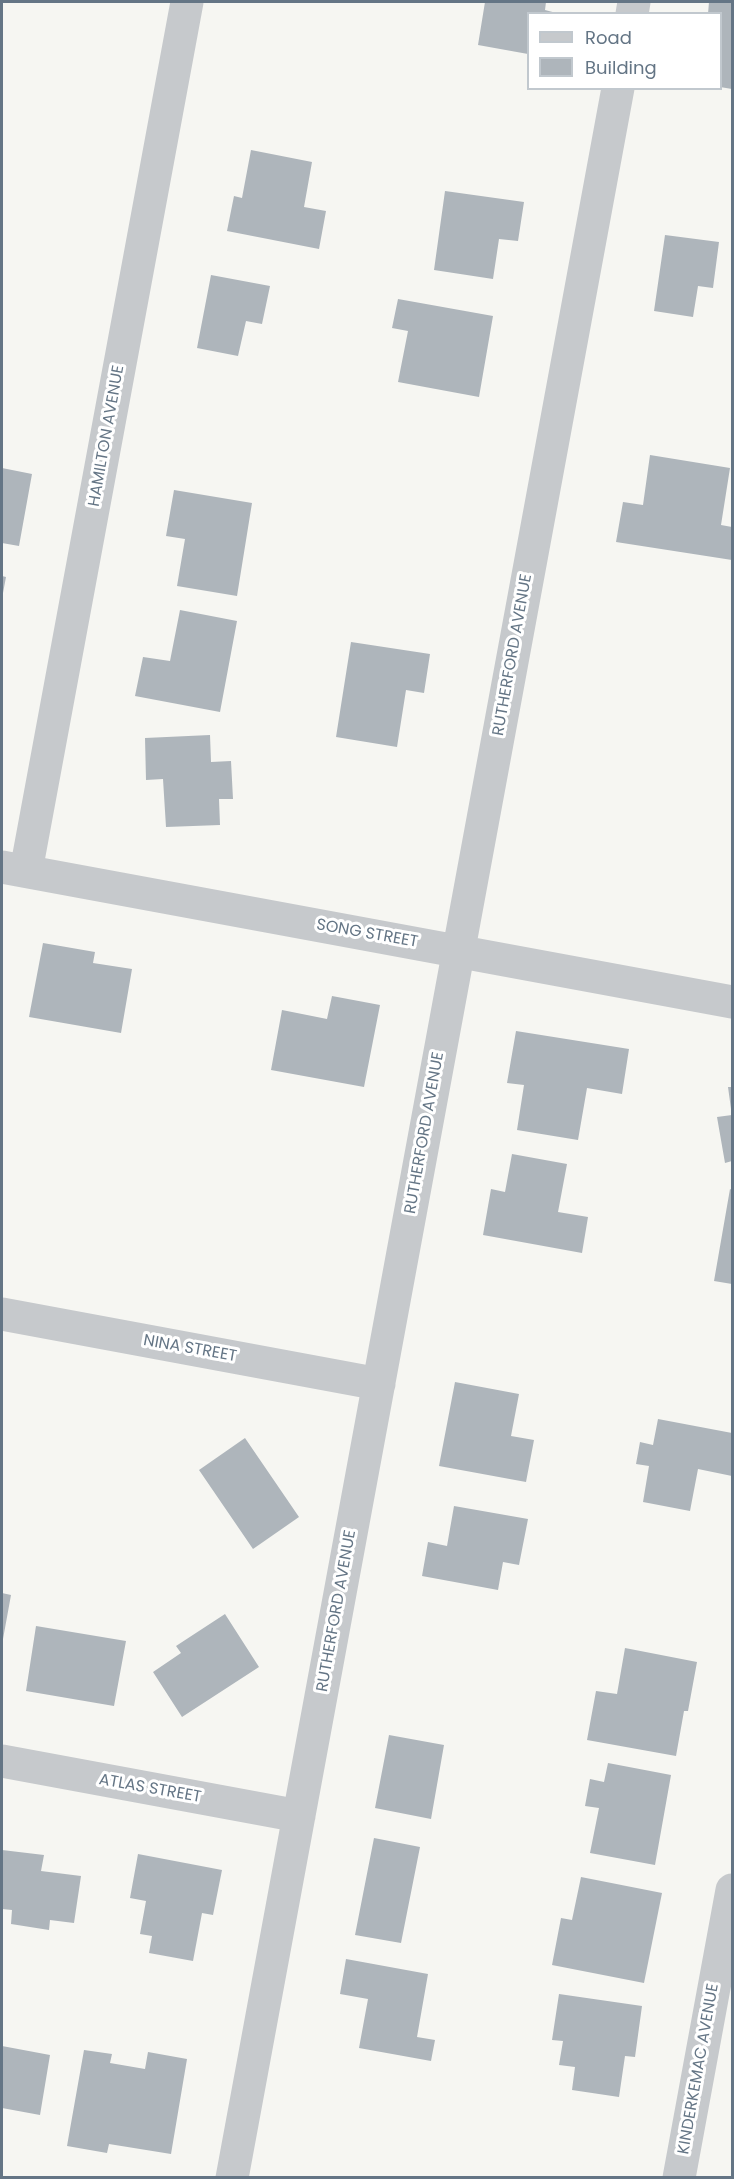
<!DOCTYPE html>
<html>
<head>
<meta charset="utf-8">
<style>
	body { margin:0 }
	#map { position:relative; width:734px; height:2179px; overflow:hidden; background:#f6f6f2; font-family:Poppins,sans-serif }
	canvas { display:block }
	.frame { position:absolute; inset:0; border:3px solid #647585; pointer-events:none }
	.legend { position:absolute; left:527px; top:12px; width:195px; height:78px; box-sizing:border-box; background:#fff; border:2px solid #c1c8ce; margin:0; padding:8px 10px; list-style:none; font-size:18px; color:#647585 }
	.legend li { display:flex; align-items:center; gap:12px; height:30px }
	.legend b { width:30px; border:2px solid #c1c8ce }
</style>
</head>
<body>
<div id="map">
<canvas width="734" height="2179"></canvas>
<div class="frame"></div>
<ul class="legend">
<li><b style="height:8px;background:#c6c9cc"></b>Road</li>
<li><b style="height:16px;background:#aeb5bb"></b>Building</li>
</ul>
</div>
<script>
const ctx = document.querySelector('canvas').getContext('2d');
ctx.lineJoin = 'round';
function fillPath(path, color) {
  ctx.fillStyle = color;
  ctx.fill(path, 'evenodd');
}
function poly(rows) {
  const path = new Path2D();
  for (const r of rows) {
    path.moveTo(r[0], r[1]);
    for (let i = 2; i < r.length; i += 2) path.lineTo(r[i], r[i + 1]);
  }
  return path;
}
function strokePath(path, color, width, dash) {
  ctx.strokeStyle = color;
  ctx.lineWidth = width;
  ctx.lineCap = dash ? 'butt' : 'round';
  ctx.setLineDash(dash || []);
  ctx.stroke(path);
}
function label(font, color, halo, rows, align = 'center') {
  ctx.font = font + ' Poppins,sans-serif';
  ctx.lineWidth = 6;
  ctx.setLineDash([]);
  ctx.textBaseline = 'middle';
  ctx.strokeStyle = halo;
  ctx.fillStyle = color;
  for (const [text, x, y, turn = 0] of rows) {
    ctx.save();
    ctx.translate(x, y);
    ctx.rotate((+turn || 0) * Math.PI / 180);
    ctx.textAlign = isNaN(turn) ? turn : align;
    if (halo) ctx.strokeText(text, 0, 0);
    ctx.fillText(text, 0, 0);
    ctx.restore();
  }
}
const building = poly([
	[485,2,546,2,545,10,560,14,528,14,528,54,478,45],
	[709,2,732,3,732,89,720,87,720,14,708,14],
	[251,150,312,162,304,207,326,211,319,249,227,231,234,196,242,198],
	[445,191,524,202,518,241,499,239,493,279,434,270],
	[665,235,719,242,713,288,698,286,693,317,654,311],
	[211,275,270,286,262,324,246,321,238,356,197,348],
	[398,299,493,316,479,397,398,382,408,331,392,328],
	[650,455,730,468,721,525,732,527,732,560,616,542,623,502,643,505],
	[2,468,32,474,19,546,2,543],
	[174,490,252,503,237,596,177,586,185,539,166,536],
	[2,576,6,577,3,593,2,593],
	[180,610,237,621,220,712,135,696,143,657,170,661],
	[351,642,430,654,424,693,406,690,397,747,336,737],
	[210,735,211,762,231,761,233,799,219,799,220,825,166,827,163,779,146,780,145,738],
	[43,943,95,952,93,963,132,969,121,1033,29,1017],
	[332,996,380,1005,364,1087,271,1070,282,1010,327,1019],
	[516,1031,629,1049,622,1094,587,1088,578,1140,517,1130,524,1085,507,1083],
	[728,1087,732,1087,732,1109,731,1109],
	[732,1115,732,1161,725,1163,717,1117],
	[512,1154,567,1164,558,1212,588,1217,582,1253,483,1235,491,1189,505,1192],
	[730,1189,732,1190,732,1284,714,1281],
	[455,1382,519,1394,511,1436,534,1440,526,1482,439,1466],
	[658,1419,732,1433,732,1476,698,1469,690,1511,643,1502,649,1466,636,1464,640,1442,653,1445],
	[245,1438,299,1517,253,1549,199,1470],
	[454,1506,528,1519,519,1565,503,1562,498,1590,422,1576,428,1542,447,1546],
	[2,1593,11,1595,3,1639,2,1639],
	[225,1614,259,1667,182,1717,153,1672,181,1653,176,1646],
	[36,1626,126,1641,114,1706,26,1691],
	[625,1648,697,1662,688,1711,684,1711,676,1756,587,1740,596,1691,617,1694],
	[389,1735,444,1745,431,1819,375,1808],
	[608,1763,671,1775,655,1865,590,1853,599,1808,585,1806,590,1779,604,1782],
	[374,1838,420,1847,401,1943,355,1935],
	[2,1850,44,1855,41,1871,81,1876,74,1923,50,1920,49,1930,11,1924,12,1910,2,1909],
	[138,1854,222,1870,213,1915,202,1913,193,1961,149,1953,152,1936,140,1934,146,1901,130,1898],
	[581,1877,662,1893,644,1983,552,1965,561,1918,572,1920],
	[346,1959,428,1974,417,2037,435,2040,431,2061,359,2048,368,1999,340,1994],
	[559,1994,642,2006,635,2057,625,2056,619,2097,572,2090,575,2067,559,2065,563,2041,552,2040],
	[2,2046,50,2055,40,2115,2,2108],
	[84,2050,112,2054,110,2063,145,2069,148,2052,187,2059,171,2154,109,2144,107,2153,67,2146]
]);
const minor = poly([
	[632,14,634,2],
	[2,867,732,1002],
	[26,871,187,2],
	[2,1314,379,1384],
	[2,1761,299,1816],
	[232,2178,618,88],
	[679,2178,732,1890]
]);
const streetNames = [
	["HAMILTON AVENUE",107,436,-80],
	["RUTHERFORD AVENUE",513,655,-80],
	["SONG STREET",367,934,10],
	["RUTHERFORD AVENUE",425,1133,-80],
	["NINA STREET",190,1349,10],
	["RUTHERFORD AVENUE",337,1611,-80],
	["ATLAS STREET",150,1789,10],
	["KINDERKEMAC AVENUE",699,2069,-80]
];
fillPath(building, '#aeb5bb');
strokePath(minor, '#c6c9cc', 33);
label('16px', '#647585', '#fff', streetNames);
</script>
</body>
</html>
